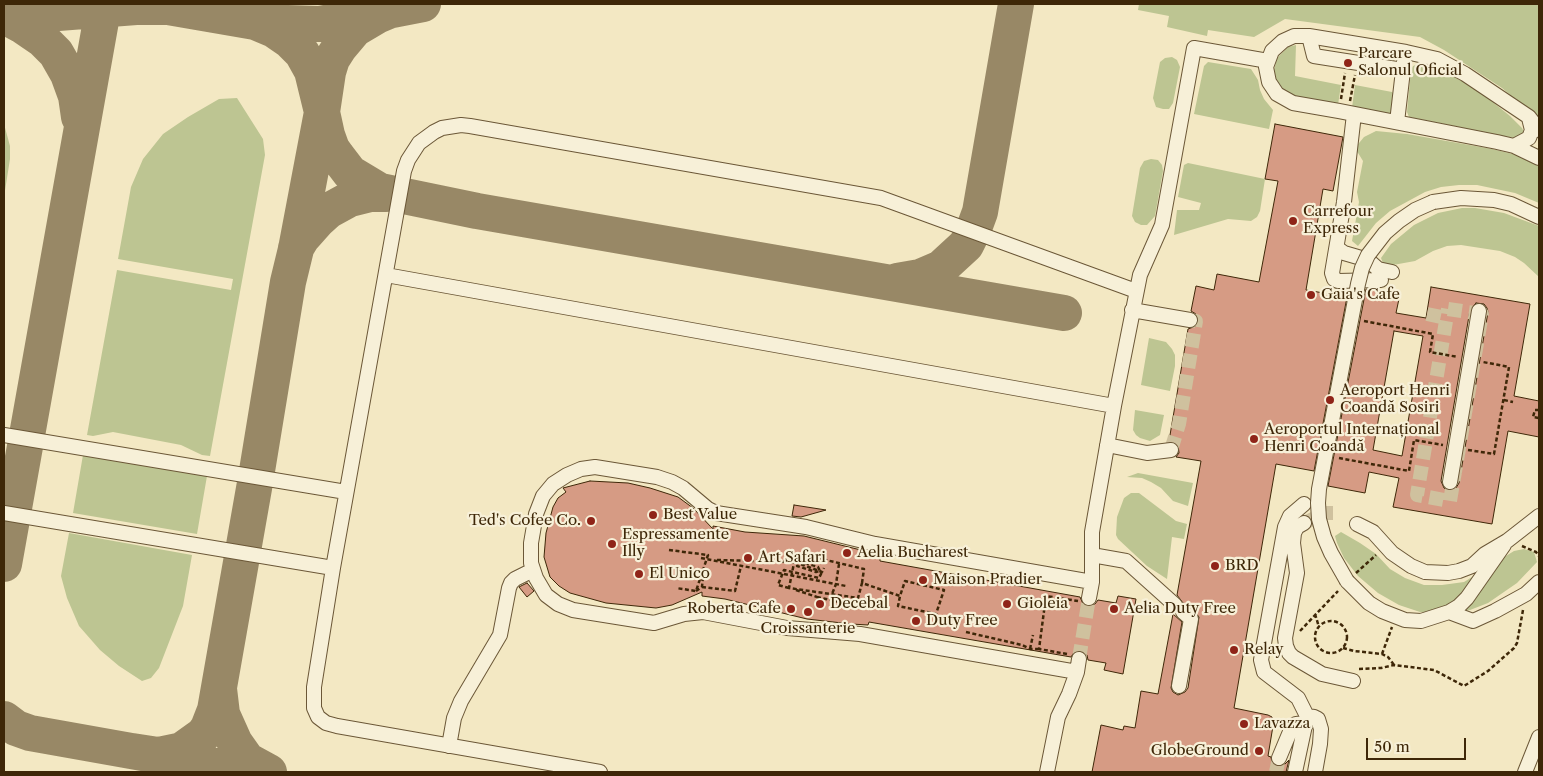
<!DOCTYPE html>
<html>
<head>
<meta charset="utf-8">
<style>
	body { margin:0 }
	#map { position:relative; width:1543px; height:776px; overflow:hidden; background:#f3e8c3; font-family:"Libre Caslon Text",serif }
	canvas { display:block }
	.frame { position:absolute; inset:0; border:5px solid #3e2708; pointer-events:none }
	.scale { position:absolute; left:1366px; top:738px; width:100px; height:22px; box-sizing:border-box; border:2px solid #3e2708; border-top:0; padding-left:6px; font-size:15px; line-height:18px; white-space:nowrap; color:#3e2708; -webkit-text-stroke:4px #f7f0d8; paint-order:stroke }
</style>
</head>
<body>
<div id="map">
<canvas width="1543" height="776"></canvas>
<div class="frame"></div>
<div class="scale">50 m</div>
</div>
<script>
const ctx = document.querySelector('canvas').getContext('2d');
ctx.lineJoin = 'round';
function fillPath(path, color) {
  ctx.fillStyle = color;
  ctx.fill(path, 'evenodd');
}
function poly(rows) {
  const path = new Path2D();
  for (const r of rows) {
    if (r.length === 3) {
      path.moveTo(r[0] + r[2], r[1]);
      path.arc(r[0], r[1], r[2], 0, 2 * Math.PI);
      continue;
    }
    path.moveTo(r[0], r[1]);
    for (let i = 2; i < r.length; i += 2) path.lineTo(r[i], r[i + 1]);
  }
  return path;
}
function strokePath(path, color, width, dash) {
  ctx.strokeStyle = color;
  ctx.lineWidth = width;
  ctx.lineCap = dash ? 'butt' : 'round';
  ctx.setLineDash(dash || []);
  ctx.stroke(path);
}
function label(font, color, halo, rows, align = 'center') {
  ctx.font = font + ' "Libre Caslon Text",serif';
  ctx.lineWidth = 4.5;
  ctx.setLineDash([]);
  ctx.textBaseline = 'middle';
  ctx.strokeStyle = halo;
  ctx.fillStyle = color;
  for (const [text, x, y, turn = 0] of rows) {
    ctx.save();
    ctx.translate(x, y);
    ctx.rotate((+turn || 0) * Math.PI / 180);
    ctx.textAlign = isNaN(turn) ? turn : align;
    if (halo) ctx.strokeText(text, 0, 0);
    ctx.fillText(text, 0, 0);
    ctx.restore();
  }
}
const green = poly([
	[1139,4,1539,4,1539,120,1502,88,1444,50,1420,37,1285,19,1254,37,1208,30,1207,36,1167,27,1169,16,1138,10],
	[1296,45,1295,76,1341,85,1338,105,1294,97,1282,90,1277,84,1274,70,1277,58,1288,47],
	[1172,57,1177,60,1180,67,1173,103,1169,109,1163,109,1156,107,1153,98,1160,62,1165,58],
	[1208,62,1251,69,1258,80,1260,90,1264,99,1273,110,1269,129,1194,114,1204,66],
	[1419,64,1432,66,1474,87,1510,116,1522,128,1525,134,1514,138,1409,117,1407,112,1411,70,1413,66],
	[1355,85,1392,92,1395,96,1394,108,1390,113,1385,114,1352,108],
	[237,98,263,139,265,155,210,456,202,455,181,445,113,432,93,436,87,435,117,270,231,290,233,279,118,259,131,187,143,159,163,134,188,117,219,99],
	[4,124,10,146,10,159,4,197],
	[1376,131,1407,134,1492,149,1517,155,1539,164,1539,203,1515,193,1477,185,1459,185,1441,187,1425,192,1390,211,1376,223,1358,246,1352,241,1359,202,1357,192,1363,161,1355,148,1364,137],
	[1151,159,1158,160,1162,165,1163,171,1155,216,1147,225,1141,225,1135,222,1132,216,1140,168,1144,161],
	[1188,163,1265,179,1260,211,1257,217,1251,221,1228,219,1174,235,1177,210,1199,210,1201,203,1178,197,1184,165],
	[1462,208,1475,208,1504,213,1539,226,1539,277,1524,263,1515,257,1500,251,1461,245,1447,246,1433,251,1415,261,1393,265,1383,263,1381,258,1391,244,1414,225,1438,213],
	[1149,338,1166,342,1172,349,1175,355,1175,366,1170,391,1141,385],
	[1135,410,1164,415,1160,435,1150,441,1140,438,1136,435,1133,430],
	[83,455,207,476,197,534,73,513],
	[1138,473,1193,483,1188,506,1173,501,1161,488,1151,482,1142,478,1127,477],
	[1131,493,1139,493,1176,521,1187,524,1184,539,1172,537,1167,579,1147,566,1118,539,1116,535,1117,517,1124,498],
	[1341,532,1360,543,1376,554,1390,569,1405,578,1424,585,1442,585,1464,582,1514,551,1524,549,1534,552,1537,562,1517,583,1488,603,1470,610,1451,613,1420,612,1399,605,1378,593,1358,576,1344,558,1337,543,1335,536],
	[69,533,192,555,183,606,159,668,151,678,142,681,119,666,100,650,79,626,67,598,61,576]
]);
const taxiway = poly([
	[389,11,377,16,355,29,339,48,332,59,328,72,322,112,327,135,332,149,337,156,350,173,380,191,477,211,1064,313],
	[4,13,32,15,136,7,168,7,255,22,320,24,423,4],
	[4,16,21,25,43,40,56,53,68,74,76,96,79,117],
	[296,248,302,238,318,220,328,211,350,199,370,194,386,194],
	[897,281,920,277,941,268,966,245,973,231,980,212,1016,4],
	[4,564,104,4],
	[219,689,222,714,235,743,247,760,269,772],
	[4,719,16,728,30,733,249,772],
	[132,751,158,755,182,750,203,735,208,728,215,710,256,477,288,282,296,249,322,112,312,71,302,53,290,41,274,30,255,22]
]);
const building = poly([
	[1275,124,1343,137,1333,191,1323,189,1306,290,1347,297,1314,471,1276,464,1234,708,1268,715,1272,717,1273,726,1268,756,1271,757,1272,763,1276,766,1284,765,1289,760,1286,772,1092,772,1101,725,1123,730,1124,726,1135,728,1141,691,1158,694,1173,614,1182,622,1171,688,1173,692,1178,695,1185,692,1188,688,1199,617,1189,605,1183,603,1177,595,1201,461,1176,457,1179,453,1178,445,1175,442,1169,441,1188,329,1196,326,1199,321,1196,314,1191,311,1196,286,1214,290,1217,274,1259,282,1278,181,1265,179,1275,124],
	[1431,287,1530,304,1514,396,1539,401,1539,437,1508,431,1492,524,1393,507,1399,478,1369,472,1365,493,1328,486,1366,289,1400,294,1396,313,1426,318,1431,287],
	[1476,303,1484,304,1487,308,1488,312,1459,483,1456,488,1449,491,1444,488,1441,481,1470,310,1476,303],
	[1394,331,1423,336,1402,456,1373,450,1394,331],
	[590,481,628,483,650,488,678,497,693,508,713,529,713,526,745,532,804,536,873,553,872,555,880,558,880,561,1080,597,1083,604,1088,607,1095,604,1098,600,1116,603,1118,596,1136,599,1123,674,1104,670,1106,663,1088,660,1087,655,1081,650,1075,651,1071,657,869,622,868,625,851,624,807,619,725,599,702,596,702,592,672,605,656,608,606,603,570,593,559,586,550,577,544,557,546,533,553,507,558,498,566,492,563,488,590,481],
	[794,505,826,510,801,517,792,516,794,505],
	[527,583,534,591,527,597,519,587,527,583]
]);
const minorTunnel = poly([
	[1448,309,1482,314,1450,501,1417,495,1448,309],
	[1427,314,1446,318],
	[1171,450,1179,424,1196,321,1190,320],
	[1304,523,1326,513,1333,513],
	[1079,659,1089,598],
	[1276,772,1279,758]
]);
const path = poly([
	[1341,99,1345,73],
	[1350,101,1355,75],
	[1364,321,1433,334,1430,352,1458,357],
	[1504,400,1513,402],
	[1539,410,1535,410,1533,417,1539,418],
	[1468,450,1494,454,1509,367,1483,362],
	[1339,458,1409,471,1414,440,1443,445],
	[1522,546,1536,552,1539,556],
	[669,550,708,555,696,591,676,588],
	[701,558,846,586],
	[717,560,795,562,822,572,824,568],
	[799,561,818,567,820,571,816,572,797,566,799,561],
	[1356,573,1376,555],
	[862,583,864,569,796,553,789,588,858,598,862,583,900,596,905,581,944,590,936,614,898,606,900,596],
	[702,587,735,591,741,566],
	[789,588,778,585,784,570,819,578,822,572],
	[796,590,817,597],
	[696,591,702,587,703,576],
	[817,597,844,603],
	[830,599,836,584,839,564],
	[818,605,820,598],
	[1050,606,1051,596],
	[1315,614,1319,627],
	[1331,637,16],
	[1300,631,1338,591],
	[966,632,1022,645,1030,649,1039,649],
	[1343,648,1354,651,1382,654,1388,657,1394,665],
	[1030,649,1033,635],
	[1067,654,1039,649,1046,596,1078,601],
	[1382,654,1392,627],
	[1359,669,1381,668,1394,665,1434,670,1464,686,1488,671,1514,648,1517,643,1523,610]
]);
const minor = poly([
	[1309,36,1314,56,1403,70],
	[1354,114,1344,202,1332,273,1334,279,1338,281,1381,280],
	[1397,122,1404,62],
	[1539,130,1529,117,1465,74,1437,59,1406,52,1309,36,1294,36,1283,41,1272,51,1266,67,1269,82,1277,94,1293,103,1339,111,1497,142,1514,146,1539,158],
	[1514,146,1529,138,1532,130,1529,118],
	[1433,202,1461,198,1494,200,1511,204,1539,217],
	[1337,248,1344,253,1368,260,1378,269,1392,272],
	[386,275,1114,406],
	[1132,310,1190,320],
	[4,435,346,492],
	[1107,445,1147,453,1171,450],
	[1450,482,1479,311],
	[4,513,333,568],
	[1304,523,1297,527,1294,533,1293,543,1297,573,1285,638,1286,646,1289,653,1293,657,1322,674,1353,681],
	[1357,524,1373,532,1392,553,1411,566,1425,572,1448,573,1459,571,1472,566,1485,554,1507,541,1539,516],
	[1092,555,1126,561,1175,605],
	[1347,581,1369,603,1382,611,1405,620,1421,621,1449,612,1459,606,1467,598,1504,545],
	[1089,598,1092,582,1092,532,1114,406,1140,275,1162,225,1194,48,1268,61],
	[1449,612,1473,621,1495,611,1526,594,1539,582],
	[1077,672,860,634,787,628,703,612,684,614,654,623,573,610,558,604,546,595,536,578,531,563,531,543,536,514,543,496,553,484,567,475,581,469,595,467,657,477,672,482,683,488,708,509,716,513,806,527,875,544,1092,582],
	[1179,686,1191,619,1183,612],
	[1307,716,1314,717,1318,719,1321,729,1320,744,1315,772],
	[449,746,454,718,461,701,500,635,509,588,511,583,515,579,533,570],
	[1279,758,1292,727,1296,724,1306,723],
	[600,772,337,726,326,723,318,717,314,708,314,687,333,568,404,171,408,160,419,143,434,132,442,128,461,125,470,126,881,198,1136,291],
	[1047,772,1058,717,1069,694,1077,672,1079,659],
	[1295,772,1307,716,1298,698,1264,672,1261,660,1285,527,1290,516,1304,504],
	[1525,772,1539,737]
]);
const minorBridge = poly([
	[1347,581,1331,553,1324,537,1319,519,1318,503,1319,489,1358,284,1362,268,1368,255,1385,233,1399,221,1415,210,1433,202]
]);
const markers = [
	[1348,63,5,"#8f2418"],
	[1293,221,5,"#8f2418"],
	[1311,295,5,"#8f2418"],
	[1330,400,5,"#8f2418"],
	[1254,439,5,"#8f2418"],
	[653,515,5,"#8f2418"],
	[591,521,5,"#8f2418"],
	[612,544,5,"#8f2418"],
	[847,553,5,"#8f2418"],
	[748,558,5,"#8f2418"],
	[1215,566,5,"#8f2418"],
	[639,574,5,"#8f2418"],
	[923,580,5,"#8f2418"],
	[820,604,5,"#8f2418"],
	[1007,604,5,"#8f2418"],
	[791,609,5,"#8f2418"],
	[1114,609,5,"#8f2418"],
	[808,612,5,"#8f2418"],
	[916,621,5,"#8f2418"],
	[1234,650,5,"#8f2418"],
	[1244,724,5,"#8f2418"],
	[1259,751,5,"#8f2418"]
];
const poiNames = [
	["Parcare",1358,54],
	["Salonul Oficial",1358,71],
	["Carrefour",1303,212],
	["Express",1303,229],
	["Gaia's Cafe",1321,295],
	["Aeroport Henri",1340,391],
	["Coandă Sosiri",1340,408],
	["Aeroportul Internațional",1264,430],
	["Henri Coandă",1264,447],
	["Best Value",663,515],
	["Ted's Cofee Co.",581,521,"right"],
	["Espressamente",622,535],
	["Illy",622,552],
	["Aelia Bucharest",857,553],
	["Art Safari",758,558],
	["BRD",1225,566],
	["El Unico",649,574],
	["Maison Pradier",933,580],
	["Decebal",830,604],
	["Gioleia",1017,604],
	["Roberta Cafe",781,609,"right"],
	["Aelia Duty Free",1124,609],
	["Duty Free",926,621],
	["Croissanterie",808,629,"center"],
	["Relay",1244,650],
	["Lavazza",1254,724],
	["GlobeGround",1249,751,"right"]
];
fillPath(green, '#bdc592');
strokePath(taxiway, '#988866', 36);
fillPath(building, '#d69b84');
strokePath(building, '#3e2708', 1);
strokePath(minorTunnel, '#cfc19e', 14, [14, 7]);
strokePath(minor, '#6b5737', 16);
strokePath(path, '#3e2708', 2.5, [4, 2.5]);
strokePath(minor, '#f7f0d8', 14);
strokePath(minorBridge, '#6b5737', 16, []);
strokePath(minorBridge, '#f7f0d8', 14);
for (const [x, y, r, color] of markers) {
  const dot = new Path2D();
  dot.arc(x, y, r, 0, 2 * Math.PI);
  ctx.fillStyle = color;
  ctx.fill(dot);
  strokePath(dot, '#f7f0d8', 2);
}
label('15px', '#3e2708', '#f7f0d8', poiNames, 'left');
</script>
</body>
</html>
